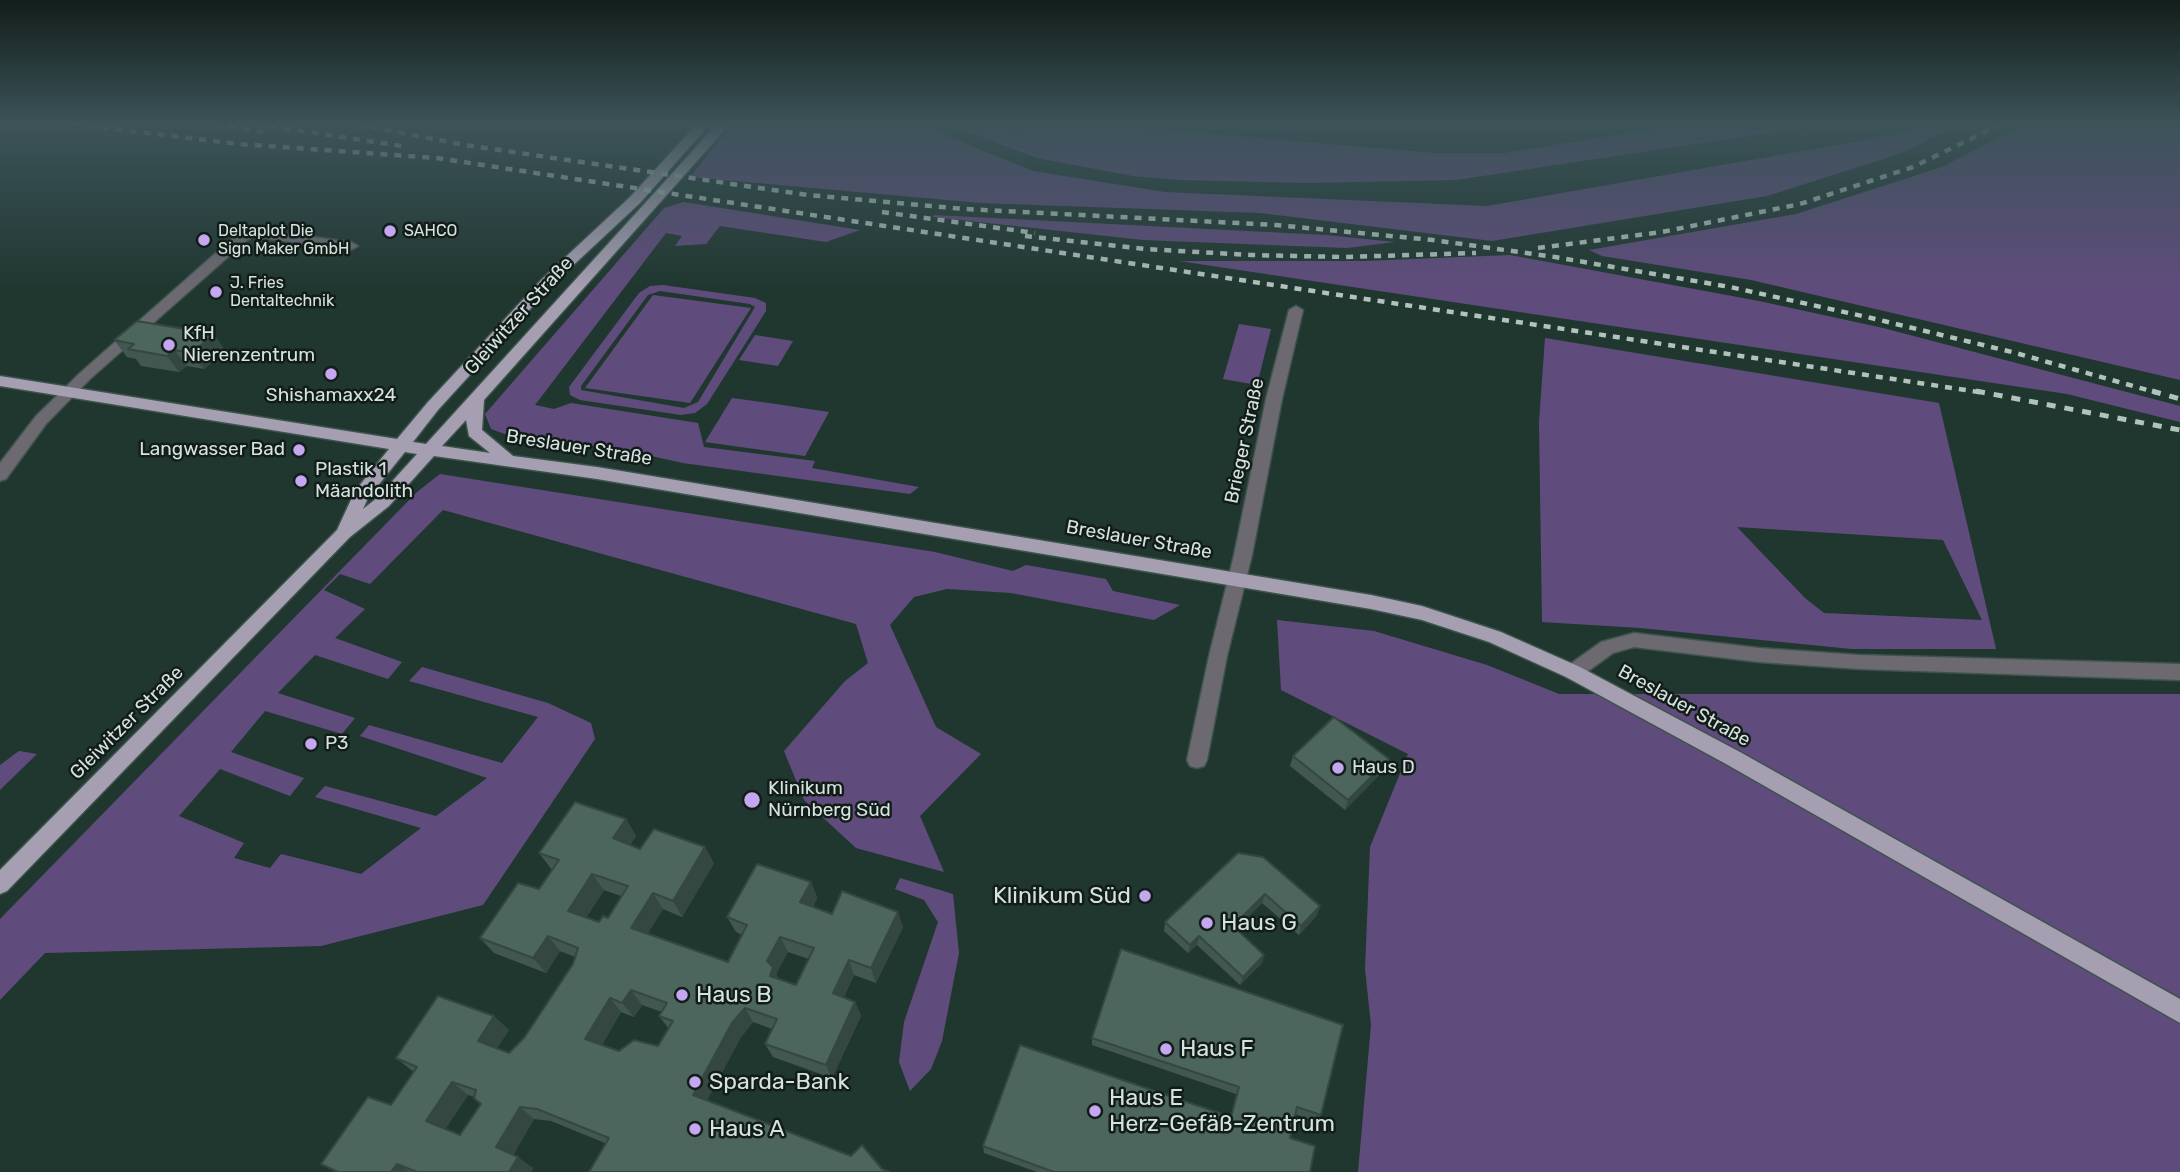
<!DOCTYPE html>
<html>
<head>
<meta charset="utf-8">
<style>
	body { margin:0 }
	canvas { display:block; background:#203730 }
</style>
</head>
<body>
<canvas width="2180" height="1172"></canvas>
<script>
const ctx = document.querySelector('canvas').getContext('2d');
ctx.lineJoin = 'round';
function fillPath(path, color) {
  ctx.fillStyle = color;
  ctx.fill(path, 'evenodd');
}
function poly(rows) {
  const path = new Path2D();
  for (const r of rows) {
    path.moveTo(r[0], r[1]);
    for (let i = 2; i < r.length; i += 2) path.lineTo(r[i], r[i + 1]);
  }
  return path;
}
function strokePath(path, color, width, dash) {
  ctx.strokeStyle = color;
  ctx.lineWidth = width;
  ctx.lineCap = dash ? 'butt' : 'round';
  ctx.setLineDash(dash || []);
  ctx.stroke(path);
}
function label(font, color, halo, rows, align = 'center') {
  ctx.font = font + ' Rubik,sans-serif';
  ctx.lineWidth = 5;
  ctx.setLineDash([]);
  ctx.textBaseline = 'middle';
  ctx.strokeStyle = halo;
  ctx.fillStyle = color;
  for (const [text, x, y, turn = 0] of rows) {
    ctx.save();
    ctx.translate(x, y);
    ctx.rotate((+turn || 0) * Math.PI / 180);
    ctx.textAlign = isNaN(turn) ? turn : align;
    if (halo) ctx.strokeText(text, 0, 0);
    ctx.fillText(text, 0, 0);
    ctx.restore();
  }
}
const green = poly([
	[732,124,927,124,945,135,1033,171,1165,192,1487,206,1877,138,1932,124,1960,124,1899,154,1767,196,1492,241,1260,213,981,203,690,177],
	[956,124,1002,124,1019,132,1025,124,1095,124,1436,153,1504,153,1684,124,1828,124,1456,180,1307,183,1180,180,1133,176,1037,158,965,131],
	[2024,124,2180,124,2180,380,1751,280,1602,256,1589,250,1796,214,1942,167],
	[684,202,860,230,826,242,720,226,706,244,675,246,682,236,666,233,535,405,554,409,571,403,698,423,704,447,815,461,812,468,919,487,910,494,683,463,624,450,510,436,491,429,485,414,664,208],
	[934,215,1326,235,1395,242,1347,248,1143,240,933,217],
	[1510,255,1759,301,1883,328,2180,406,2180,422,2067,394,1179,261,1364,261],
	[663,285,755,298,766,303,766,311,707,404,695,413,681,415,580,400,570,395,569,387,639,293,650,286],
	[660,291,750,304,755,307,698,402,684,408,581,390,581,386,648,295],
	[653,295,751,308,690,403,585,388],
	[1239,324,1271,329,1257,385,1223,379],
	[755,335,793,341,778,366,739,360],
	[1545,338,1939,403,1996,649,1852,649,1640,628,1542,622,1539,422],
	[1737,527,1943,540,1982,620,1824,613,1805,598],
	[732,398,769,403,829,412,805,456,705,442],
	[440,474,935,552,1013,571,1026,565,1106,579,1113,591,1180,605,1154,620,1011,593,947,589,914,597,890,625,936,727,981,754,920,816,944,872,856,848,804,800,784,751,845,681,868,663,856,624,443,510,370,584,340,574,324,590,365,609,335,638,402,662,388,679,315,655,278,693,355,718,342,734,265,711,231,752,304,778,290,796,220,769,179,816,244,843,234,858,270,868,281,854,361,874,421,828,315,797,325,786,436,816,487,778,360,736,369,725,502,763,538,717,409,681,422,667,548,703,591,723,595,739,483,905,321,946,45,953,0,1000,0,919,417,492],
	[1277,620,1374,631,1487,665,1559,694,2180,694,2180,1172,1358,1172,1371,1025,1365,969,1370,847,1408,754,1281,690],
	[19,751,37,754,0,790,0,765],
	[900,878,953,894,959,953,942,1041,931,1069,910,1091,899,1062,904,1022,938,922,924,900,895,889]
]);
const minor = poly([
	[250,229,351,242,358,246,351,250,252,237,245,242,90,379,46,424,6,479,0,481,0,463,36,416,80,373,235,236,250,229],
	[1296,306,1303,310,1282,399,1252,555,1227,656,1207,760,1204,766,1197,768,1190,766,1187,760,1209,656,1234,555,1266,399,1289,310,1296,306],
	[1634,633,1759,648,1859,655,2180,664,2180,680,1859,669,1759,662,1634,647,1613,653,1580,677,1573,680,1566,677,1564,672,1566,667,1601,642,1634,633]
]);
const major = poly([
	[697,124,710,124,640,203,552,285,438,410,413,442,426,444,717,124,730,124,484,400,482,430,513,456,597,467,1371,595,1422,606,1501,632,1580,667,1740,752,2180,999,2180,1023,1726,764,1566,677,1489,642,1422,620,1371,609,597,479,434,456,389,506,350,537,7,891,0,894,0,870,337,530,355,491,389,449,0,386,0,376,397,439,428,402,542,279,630,197,697,124],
	[466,420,469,436,490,453,442,446,466,420],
	[405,452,417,454,377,498,363,509,368,498,405,452]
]);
const railFar1 = poly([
	[74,124,239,144,437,158,1985,393],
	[215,124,265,132],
	[256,124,402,146],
	[357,124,465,145,808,195,965,209,1276,225,1433,240,1555,257,1730,287,1867,317,2012,352,2158,393],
	[882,212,1035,233],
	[1025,236,1145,249,1251,255,1345,257,1476,253],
	[1538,248,1662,232,1800,204,1913,167,2001,124]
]);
const rail = poly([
	[1976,391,2180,430],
	[2152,391,2180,399]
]);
const wall = poly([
	[114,340,225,350,204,369,187,366,179,372,141,366,136,359,127,357],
	[1293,756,1385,769,1345,810,1290,766],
	[626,819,636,836,630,845,640,849,714,863,682,917,663,909,648,933,728,962,742,935,736,932,727,917,811,882,817,898,813,907,832,914,903,927,876,983,854,975,844,997,855,1002,861,1016,832,1078,773,1057,765,1044,772,1029,753,1022,741,1037,707,1100,882,1169,605,1143,551,1121,534,1119,513,1155,533,1168,531,1172,335,1172,321,1164,391,1105,414,1072,396,1058,509,1030,497,1048,509,1053,524,1038,573,964,575,957,560,951,546,973,494,953,480,938,539,889,552,870,539,853],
	[604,890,621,896,608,918,599,922,586,918],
	[788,952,809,959,796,985,779,980,776,974],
	[642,1005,662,1012,659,1016,669,1029,658,1046,619,1051,602,1045,621,1012,634,1017],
	[468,1095,475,1097,481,1104,460,1135,445,1129],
	[1238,853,1320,906,1317,915,1299,935,1262,903,1236,929,1264,955,1262,963,1240,985,1197,945,1188,953,1164,931,1165,922],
	[1092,1038,1321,1115,1317,1122,1295,1114,1290,1138,1310,1172,1037,1172,984,1153,983,1146,1231,1117,1236,1094,1092,1045]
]);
const shadedWall = poly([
	[214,334,225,350,204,369,192,353],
	[174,350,187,366,179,372,167,356],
	[1389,759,1385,769,1345,810,1348,800],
	[626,819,636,836,624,855,613,838],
	[705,847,714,863,682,917,673,901],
	[592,874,604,890,580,927,568,911],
	[811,882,817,898,807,918,800,902],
	[653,893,663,909,642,943,631,928],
	[1265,894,1262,903,1231,934,1233,926],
	[1320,906,1317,915,1299,935,1301,926],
	[898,912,903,927,876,983,871,968],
	[548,936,560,951,546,973,533,958],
	[1199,936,1197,945,1188,953,1190,945],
	[780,937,788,952,776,974,780,982,770,976,767,961],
	[1264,955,1262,963,1240,985,1243,977],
	[849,960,854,975,839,1007,833,993],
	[631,990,642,1005,634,1017,622,1003],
	[610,998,621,1012,597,1053,585,1039],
	[855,1002,861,1016,832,1078,826,1065],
	[745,1008,753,1022,741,1037,703,1108,693,1095,732,1023],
	[494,1016,509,1030,493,1054,478,1041],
	[452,1082,468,1095,443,1133,426,1121],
	[520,1107,534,1119,511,1159,496,1147],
	[518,1157,533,1168,531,1172,509,1172],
	[397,1164,410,1172,391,1172]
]);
const building = poly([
	[137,321,214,334,192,353,174,350,167,356,128,349,134,344,114,340,137,321],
	[1334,717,1389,759,1348,800,1293,756,1334,717],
	[575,802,626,819,613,838,640,849,654,829,705,847,673,901,653,893,631,928,728,962,747,925,727,917,757,864,811,882,800,902,832,914,842,891,898,912,871,968,849,960,833,993,855,1002,826,1065,765,1044,777,1019,745,1008,732,1023,693,1095,851,1156,862,1145,882,1169,889,1172,589,1172,609,1138,537,1109,520,1107,496,1147,518,1157,509,1172,417,1172,397,1164,391,1172,338,1172,321,1164,368,1097,391,1105,417,1067,396,1058,438,996,494,1016,478,1041,509,1053,524,1038,573,964,578,948,548,936,533,958,480,938,518,883,539,889,559,860,539,853,575,802],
	[592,874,628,886,608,918,603,916,599,922,568,911,592,874],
	[780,937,814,948,796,985,770,976,773,967,767,961,780,937],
	[631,990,667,1003,659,1016,673,1021,658,1046,634,1040,619,1051,585,1039,610,998,622,1003,631,990],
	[452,1082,476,1090,474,1098,481,1104,460,1135,426,1121,452,1082],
	[1238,853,1263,857,1320,906,1301,926,1265,894,1233,926,1264,955,1243,977,1199,936,1190,945,1165,922,1238,853],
	[1121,949,1343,1025,1321,1115,1297,1107,1290,1138,1315,1146,1310,1172,1054,1172,983,1146,1020,1045,1231,1117,1239,1087,1092,1038,1121,949]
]);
const markers = [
	[390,231,7,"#c5a7f1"],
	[204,240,7,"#c5a7f1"],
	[216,292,7,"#c5a7f1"],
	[169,345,7,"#c5a7f1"],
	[331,374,7,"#c5a7f1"],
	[299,450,7,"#c5a7f1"],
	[301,481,7,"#c5a7f1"],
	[311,744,7,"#c5a7f1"],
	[1338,768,7,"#c5a7f1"],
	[752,800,9,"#c5a7f1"],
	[1145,896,7,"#c5a7f1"],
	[1207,923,7,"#c5a7f1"],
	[682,995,7,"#c5a7f1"],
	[1166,1049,7,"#c5a7f1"],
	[695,1082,7,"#c5a7f1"],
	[1095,1111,7,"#c5a7f1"],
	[695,1129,7,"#c5a7f1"]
];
const farPoinames = [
	["Deltaplot Die",218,231],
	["Sign Maker GmbH",218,249],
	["SAHCO",404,231],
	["J. Fries",230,283],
	["Dentaltechnik",230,301]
];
const streetNames = [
	["Gleiwitzer Straße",519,316,-48],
	["Brieger Straße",1245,441,-78],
	["Breslauer Straße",579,448,9],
	["Breslauer Straße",1139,540,10],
	["Breslauer Straße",1684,706,29],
	["Gleiwitzer Straße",127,723,-45]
];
const poiNames = [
	["KfH",183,334],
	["Nierenzentrum",183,356],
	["Shishamaxx24",331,396,"center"],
	["Langwasser Bad",285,450,"right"],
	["Plastik 1",315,470],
	["Mäandolith",315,492],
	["P3",325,744],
	["Haus D",1352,768],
	["Klinikum",768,789],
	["Nürnberg Süd",768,811]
];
const nearPoinames = [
	["Klinikum Süd",1131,896,"right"],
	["Haus G",1221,923],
	["Haus B",696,995],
	["Haus F",1180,1049],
	["Sparda-Bank",709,1082],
	["Haus E",1109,1098],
	["Herz-Gefäß-Zentrum",1109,1124],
	["Haus A",709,1129]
];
fillPath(green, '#604c7c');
strokePath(minor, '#3d534c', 3);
strokePath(major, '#3d534c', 3);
fillPath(minor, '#6c6971');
fillPath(major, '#a59fb1');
strokePath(railFar1, '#b2c2bc', 4.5, [7, 7]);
strokePath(rail, '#b2c2bc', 5, [9, 9]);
fillPath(wall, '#415750');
fillPath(shadedWall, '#354741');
fillPath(building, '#4c655d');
strokePath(building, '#354741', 2);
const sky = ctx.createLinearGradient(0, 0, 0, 288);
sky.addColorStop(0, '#121e1a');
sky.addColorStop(0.43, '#3c5359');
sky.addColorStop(1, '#3c535900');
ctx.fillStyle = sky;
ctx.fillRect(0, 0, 2180, 288);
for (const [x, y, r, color] of markers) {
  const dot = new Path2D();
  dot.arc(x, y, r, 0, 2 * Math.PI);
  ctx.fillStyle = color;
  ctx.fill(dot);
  strokePath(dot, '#121c19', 2.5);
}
label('16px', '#d5e3de', '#121c19', farPoinames, 'left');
label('19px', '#d5e3de', '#121c19', streetNames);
label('19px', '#d5e3de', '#121c19', poiNames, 'left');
label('23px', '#d5e3de', '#121c19', nearPoinames, 'left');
</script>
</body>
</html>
